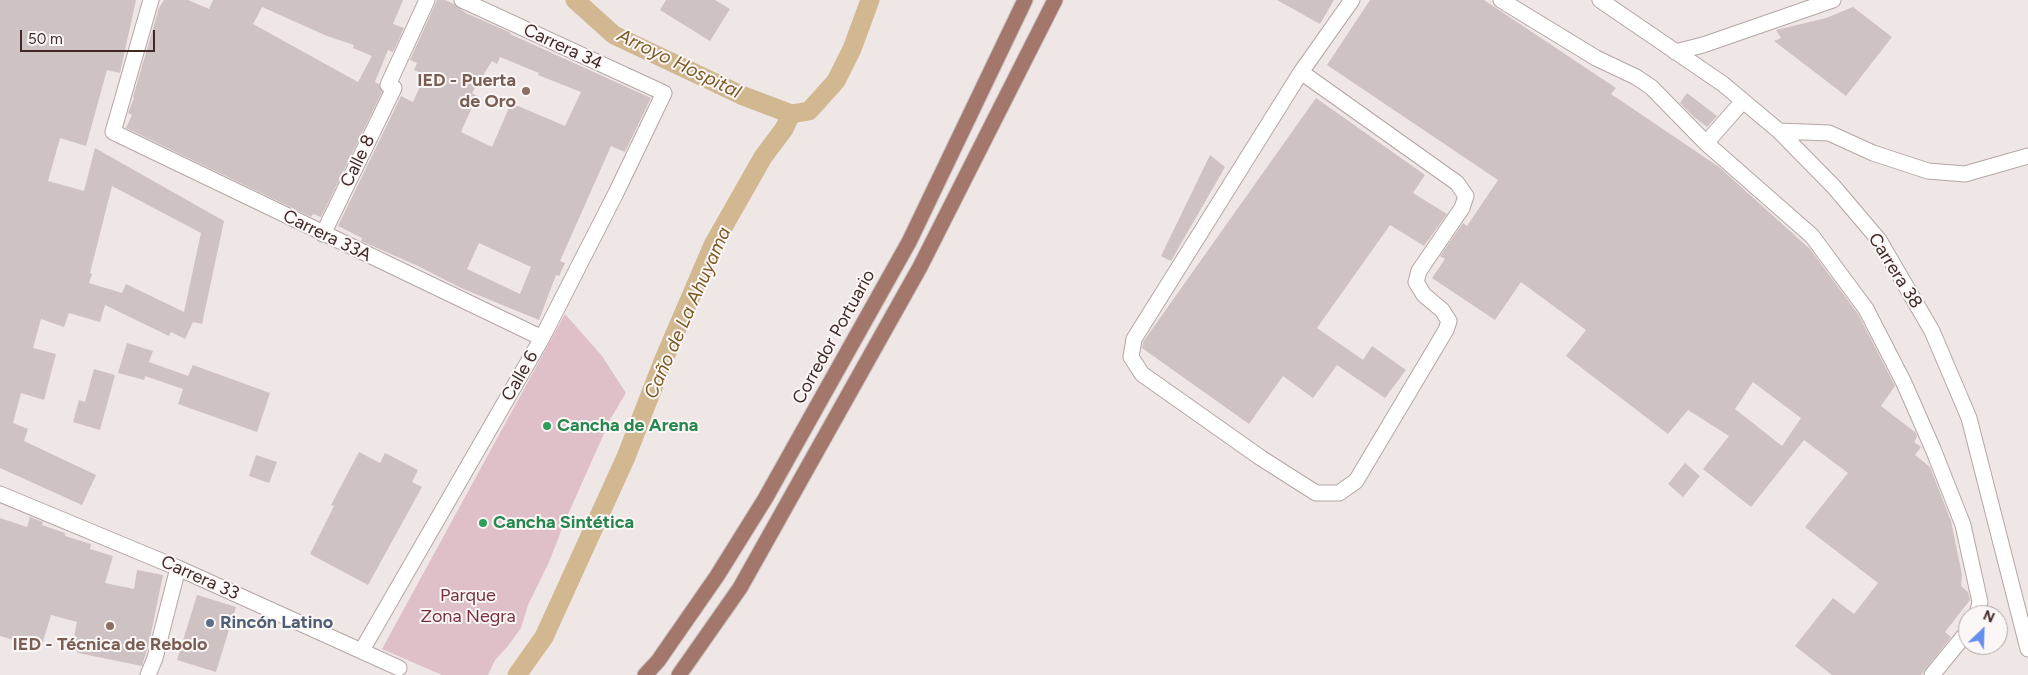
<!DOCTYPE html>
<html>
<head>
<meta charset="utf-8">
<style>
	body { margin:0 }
	#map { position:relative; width:2028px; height:675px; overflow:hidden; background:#efe6e6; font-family:Figtree,sans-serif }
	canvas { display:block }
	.north { position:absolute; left:1958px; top:605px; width:50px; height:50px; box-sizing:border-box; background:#fbf7f7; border:1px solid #b1a5a3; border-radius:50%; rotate:24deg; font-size:14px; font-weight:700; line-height:20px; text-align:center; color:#412a25 }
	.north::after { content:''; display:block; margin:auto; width:18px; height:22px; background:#658fee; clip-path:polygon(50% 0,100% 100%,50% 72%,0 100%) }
	.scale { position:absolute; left:20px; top:30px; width:135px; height:22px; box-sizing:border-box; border:2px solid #412a25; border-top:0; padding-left:6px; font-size:15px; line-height:18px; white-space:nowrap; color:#412a25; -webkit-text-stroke:4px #fbf7f7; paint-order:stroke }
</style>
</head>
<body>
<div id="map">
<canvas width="2028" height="675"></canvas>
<div class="north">N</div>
<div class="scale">50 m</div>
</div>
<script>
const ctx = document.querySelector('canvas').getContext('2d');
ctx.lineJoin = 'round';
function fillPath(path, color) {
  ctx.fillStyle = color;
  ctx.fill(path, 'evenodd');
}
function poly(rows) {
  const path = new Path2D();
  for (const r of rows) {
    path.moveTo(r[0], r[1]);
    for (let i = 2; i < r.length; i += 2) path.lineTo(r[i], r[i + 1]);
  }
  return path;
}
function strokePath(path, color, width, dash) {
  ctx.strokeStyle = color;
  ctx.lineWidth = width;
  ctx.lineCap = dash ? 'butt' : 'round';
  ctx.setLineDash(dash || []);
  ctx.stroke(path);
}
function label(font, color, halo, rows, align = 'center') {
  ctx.font = font + ' Figtree,sans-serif';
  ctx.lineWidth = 4;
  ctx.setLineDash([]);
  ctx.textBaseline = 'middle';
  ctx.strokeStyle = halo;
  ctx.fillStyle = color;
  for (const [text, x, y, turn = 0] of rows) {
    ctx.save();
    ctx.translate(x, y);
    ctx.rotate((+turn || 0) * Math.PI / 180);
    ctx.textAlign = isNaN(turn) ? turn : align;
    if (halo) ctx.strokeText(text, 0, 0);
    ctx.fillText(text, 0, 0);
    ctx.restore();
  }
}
const green = poly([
	[565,314,602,356,626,393,611,418,565,521,549,562,528,605,521,628,508,646,495,660,488,675,442,675,382,649]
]);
const canal = poly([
	[575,0,614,35,741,95,791,114],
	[517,675,544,637,626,457,664,359,713,245,763,157,784,129,791,114,809,111,836,81,852,49,870,0]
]);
const building = poly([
	[0,0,136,0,120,73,107,70,86,146,60,138,48,181,84,191,95,148,224,221,202,324,193,322,185,339,171,332,169,336,105,305,100,322,69,313,64,327,41,319,33,348,56,354,44,400,21,393,13,423,28,429,24,441,96,475,82,505,0,468],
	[112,186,201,233,184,312,126,284,122,293,89,283,92,274,90,273],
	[164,0,188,0,209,9,213,0,403,0,393,24,404,28,393,52,388,50,375,82,379,84,382,92,321,217,313,214,311,217,126,128,132,115,128,113,134,98,133,97,159,8],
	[262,7,327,36,354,45,353,48,372,56,358,82,253,24],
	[437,0,445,0,454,4,466,13,511,33,510,34,651,98,625,152,611,146,560,261,565,263,559,276,556,275,539,320,461,288,418,266,361,241,362,238,338,226,401,96,413,102,425,75,414,70,417,63,410,60],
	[500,57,539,73,538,75,581,92,565,126,511,103,492,147,461,132,477,96,472,93,492,61,497,64],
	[479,243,531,267,520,294,467,269],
	[666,0,715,0,730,9,710,41,660,10],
	[1277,0,1334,0,1320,24],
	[1370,0,1484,0,1616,88,1611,94,1719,167,1810,249,1858,314,1895,386,1881,406,1916,433,1917,437,1914,442,1921,447,1915,455,1930,467,1951,521,1962,575,1961,586,1968,592,1970,600,1945,632,1951,637,1921,675,1832,675,1795,646,1833,598,1854,614,1878,583,1805,527,1848,473,1804,440,1751,507,1703,469,1729,436,1688,410,1668,434,1566,356,1586,330,1521,282,1495,320,1432,278,1445,259,1440,256,1463,223,1467,226,1498,180,1327,65],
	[1753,382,1801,418,1782,446,1735,409],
	[1853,7,1892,37,1846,96,1774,41,1781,38,1776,30,1826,18],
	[1687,93,1717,116,1707,127,1694,117,1680,103],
	[1316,98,1425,175,1413,193,1447,214,1424,246,1390,225,1317,328,1363,360,1372,346,1406,370,1385,398,1337,365,1313,398,1283,376,1249,424,1142,348,1143,342],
	[1210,155,1225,167,1171,261,1161,256],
	[127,343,153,351,149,362,188,376,193,365,270,393,257,432,178,404,183,389,145,376,144,380,118,373],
	[94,369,115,375,100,430,73,422,79,400,85,402],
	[359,452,380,463,385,453,418,470,412,482,422,487,368,585,310,554,334,506,331,505],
	[256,455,277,462,269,483,249,476],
	[1685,463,1700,476,1683,497,1668,484],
	[30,517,43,522,42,525,65,533,65,536,91,544,90,549,113,556,105,583,134,589,137,570,163,575,149,643,142,666,78,653,72,646,77,622,51,615,41,648,0,636,0,518,27,527],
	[197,595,236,607,216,672,177,660]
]);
const minor = poly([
	[151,0,113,132,542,338],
	[1501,0,1596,58,1636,77,1651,87,1706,143,1812,236,1866,309,1904,383,1933,449,1963,525,1980,602,1977,615],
	[1600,0,1723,84,1779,131,1834,187,1879,240,1932,331,1969,418,2028,649],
	[1675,52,1703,45,1833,0],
	[1301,72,1134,339,1131,357,1142,374,1261,458,1316,493,1339,493,1356,481,1446,330,1449,321,1442,310,1424,295,1416,282,1419,271,1462,208,1466,196,1457,183,1301,72,1352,0],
	[388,85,427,0],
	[1779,131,1829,133,1873,153,1928,171,1965,174,2028,156],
	[1706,143,1743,101],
	[323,234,394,88],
	[0,494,178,568,399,668],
	[362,650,542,338,616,193,664,93,462,0],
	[148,675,155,658,178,568],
	[1932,675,1968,631]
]);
const major = poly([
	[645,675,658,661,717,576,765,499,909,242,1025,0],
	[679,675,740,588,920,267,1055,0]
]);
const markers = [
	[526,91,5,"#8d6e63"],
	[547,426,5,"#2e9e5b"],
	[483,523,5,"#2e9e5b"],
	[210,623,5,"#5c6f8a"],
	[110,626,5,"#8d6e63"]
];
const streetNames = [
	["Carrera 34",563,47,25],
	["Calle 8",358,161,-64],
	["Carrera 33A",327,236,26],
	["Carrera 38",1895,271,58],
	["Corredor Portuario",834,337,-61],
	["Calle 6",520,376,-60],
	["Carrera 33",200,578,24]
];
const educationNames = [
	["IED - Puerta",516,81],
	["de Oro",516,102],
	["IED - Técnica de Rebolo",110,645,"center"]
];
const leisureNames = [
	["Cancha de Arena",557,426],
	["Cancha Sintética",493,523]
];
const parkNames = [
	["Parque",468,596],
	["Zona Negra",468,617]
];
const serviceNames = [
	["Rincón Latino",220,623]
];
const waterNames = [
	["Arroyo Hospital",679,64,26],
	["Caño de La Ahuyama",688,313,-66]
];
fillPath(green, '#dfc0c9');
strokePath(canal, '#d1b891', 19);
fillPath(building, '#cfc2c3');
strokePath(minor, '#b4a6a4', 17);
strokePath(major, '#cac3c2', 17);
strokePath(minor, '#fff', 15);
strokePath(major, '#a3776c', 15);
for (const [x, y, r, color] of markers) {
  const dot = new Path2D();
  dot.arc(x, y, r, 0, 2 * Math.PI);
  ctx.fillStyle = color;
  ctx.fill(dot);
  strokePath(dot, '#fbf7f7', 2);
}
label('18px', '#412a25', '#fbf7f7', streetNames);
label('bold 18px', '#785e54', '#fbf7f7', educationNames, 'right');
label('bold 18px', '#27864d', '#fbf7f7', leisureNames, 'left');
label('18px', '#77303c', '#fbf7f7', parkNames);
label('bold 18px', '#4e5e75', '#fbf7f7', serviceNames, 'left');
label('italic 19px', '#7c5920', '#fbf7f7', waterNames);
</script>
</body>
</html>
